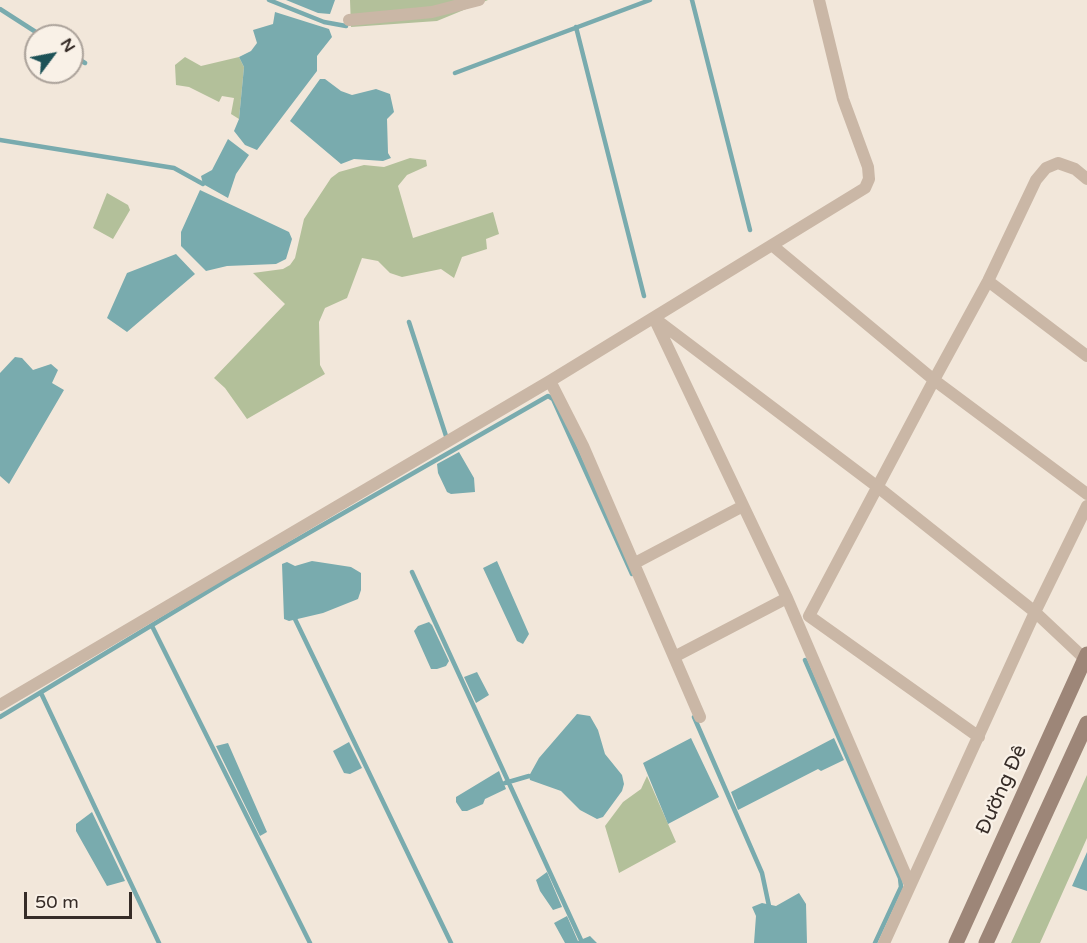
<!DOCTYPE html>
<html>
<head>
<meta charset="utf-8">
<style>
	body { margin:0 }
	#map { position:relative; width:1087px; height:943px; overflow:hidden; background:#f2e7da; font-family:"Varela Round",sans-serif }
	canvas { display:block }
	.north { position:absolute; left:24px; top:24px; width:60px; height:60px; box-sizing:border-box; background:#f9f1e7; border:2px solid #aba29a; border-radius:50%; rotate:58deg; font-size:16px; font-weight:700; line-height:24px; text-align:center; color:#362c27 }
	.north::after { content:''; display:block; margin:auto; width:21px; height:27px; background:#1d5257; clip-path:polygon(50% 0,100% 100%,50% 72%,0 100%) }
	.scale { position:absolute; left:24px; top:892px; width:108px; height:27px; box-sizing:border-box; border:3px solid #362c27; border-top:0; padding-left:8px; font-size:18px; line-height:21px; white-space:nowrap; color:#362c27; -webkit-text-stroke:4px #f9f1e7; paint-order:stroke }
</style>
</head>
<body>
<div id="map">
<canvas width="1087" height="943"></canvas>
<div class="north">N</div>
<div class="scale">50 m</div>
</div>
<script>
const ctx = document.querySelector('canvas').getContext('2d');
ctx.lineJoin = 'round';
function fillPath(path, color) {
  ctx.fillStyle = color;
  ctx.fill(path, 'evenodd');
}
function poly(rows) {
  const path = new Path2D();
  for (const r of rows) {
    path.moveTo(r[0], r[1]);
    for (let i = 2; i < r.length; i += 2) path.lineTo(r[i], r[i + 1]);
  }
  return path;
}
function strokePath(path, color, width, dash) {
  ctx.strokeStyle = color;
  ctx.lineWidth = width;
  ctx.lineCap = dash ? 'butt' : 'round';
  ctx.setLineDash(dash || []);
  ctx.stroke(path);
}
function label(font, color, halo, rows, align = 'center') {
  ctx.font = font + ' "Varela Round",sans-serif';
  ctx.lineWidth = 4.5;
  ctx.setLineDash([]);
  ctx.textBaseline = 'middle';
  ctx.strokeStyle = halo;
  ctx.fillStyle = color;
  for (const [text, x, y, turn = 0] of rows) {
    ctx.save();
    ctx.translate(x, y);
    ctx.rotate((+turn || 0) * Math.PI / 180);
    ctx.textAlign = isNaN(turn) ? turn : align;
    if (halo) ctx.strokeText(text, 0, 0);
    ctx.fillText(text, 0, 0);
    ctx.restore();
  }
}
const green = poly([
	[350,0,488,0,437,21,351,27],
	[185,57,201,66,239,57,244,67,239,119,231,114,234,98,222,96,219,102,189,87,176,85,175,65],
	[410,158,426,160,427,166,407,175,398,186,413,238,493,212,499,234,486,239,487,249,462,257,454,278,441,269,402,277,390,273,378,261,362,258,347,298,325,308,319,322,320,365,325,374,247,419,225,388,214,378,285,304,253,273,283,269,290,265,295,258,304,219,331,178,339,172,364,165,384,167],
	[107,193,128,205,130,210,113,239,93,228],
	[1087,775,1087,838,1040,943,1011,943],
	[647,776,676,842,619,873,605,826,623,802,641,789]
]);
const water = poly([
	[286,0,335,0,330,14,318,13],
	[275,12,329,29,332,37,317,56,317,71,257,150,245,145,234,131,239,119,244,67,239,57,251,51,257,43,253,30,273,24],
	[320,79,325,79,341,91,352,95,376,89,390,94,394,112,387,119,388,153,391,158,383,161,354,159,341,164,290,121],
	[228,139,249,155,236,174,228,198,203,184,201,176,212,170],
	[200,190,289,232,292,239,286,259,276,264,227,266,206,271,181,246,181,232],
	[176,254,195,274,127,332,107,318,127,273],
	[15,357,22,358,33,370,51,364,58,370,52,383,64,390,9,484,0,476,0,373],
	[459,452,474,478,475,492,451,494,447,492,438,473,437,464],
	[312,561,351,567,361,573,361,590,358,599,323,613,289,621,284,619,282,564,287,562,295,566],
	[497,561,529,634,523,644,517,641,483,568],
	[429,622,432,625,449,661,446,666,437,669,431,669,414,631,418,626],
	[477,672,489,695,476,703,464,677],
	[577,714,590,716,598,730,605,754,622,775,624,784,622,791,603,817,597,819,580,810,561,791,530,780,529,776,539,758],
	[691,738,719,797,668,824,643,763],
	[834,738,844,760,821,771,818,769,738,810,731,792],
	[349,742,362,768,350,774,344,773,333,751],
	[228,743,267,832,260,836,216,746],
	[499,771,506,789,485,799,483,804,467,811,462,811,456,802,456,797],
	[92,812,125,881,107,886,76,831,76,824],
	[1087,852,1087,891,1072,886],
	[547,872,562,907,553,910,540,891,536,880],
	[799,893,806,904,807,943,754,943,756,916,752,907,762,903,776,906],
	[567,916,578,941,590,936,597,943,565,943,554,923]
]);
const stream = poly([
	[269,0,324,22,346,26],
	[692,0,750,230],
	[0,9,42,36],
	[576,27,644,296],
	[72,55,85,63],
	[455,73,650,0],
	[0,140,174,168,203,184],
	[409,322,447,439],
	[412,572,581,940],
	[295,619,451,943],
	[152,626,310,943],
	[805,660,900,878,901,887,875,943],
	[41,693,159,943],
	[0,717,230,578,548,396,553,399,632,574],
	[694,717,762,873,769,906],
	[505,783,529,776]
]);
const street = poly([
	[349,20,432,12,479,0],
	[1087,179,1075,169,1058,163,1046,168,1036,180,988,281,934,380,1087,494],
	[773,246,934,380,809,616,979,737],
	[988,281,1087,356],
	[654,318,787,598,910,885],
	[658,321,879,488,1035,612,1085,659],
	[550,381,583,446,700,717],
	[635,563,743,506],
	[674,657,787,598],
	[0,705,550,381,865,188,869,179,868,167,843,99,819,0],
	[884,943,1035,612,1087,506]
]);
const secondary = poly([
	[956,943,1087,654],
	[986,943,1087,723]
]);
const streetNames = [
	["Đường Đê",1002,790,-66]
];
fillPath(green, '#b3c09a');
fillPath(water, '#79abae');
strokePath(stream, '#79abae', 4.5);
strokePath(street, '#cab7a6', 12);
strokePath(secondary, '#9d8678', 15);
label('20px', '#362c27', '#f9f1e7', streetNames);
</script>
</body>
</html>
